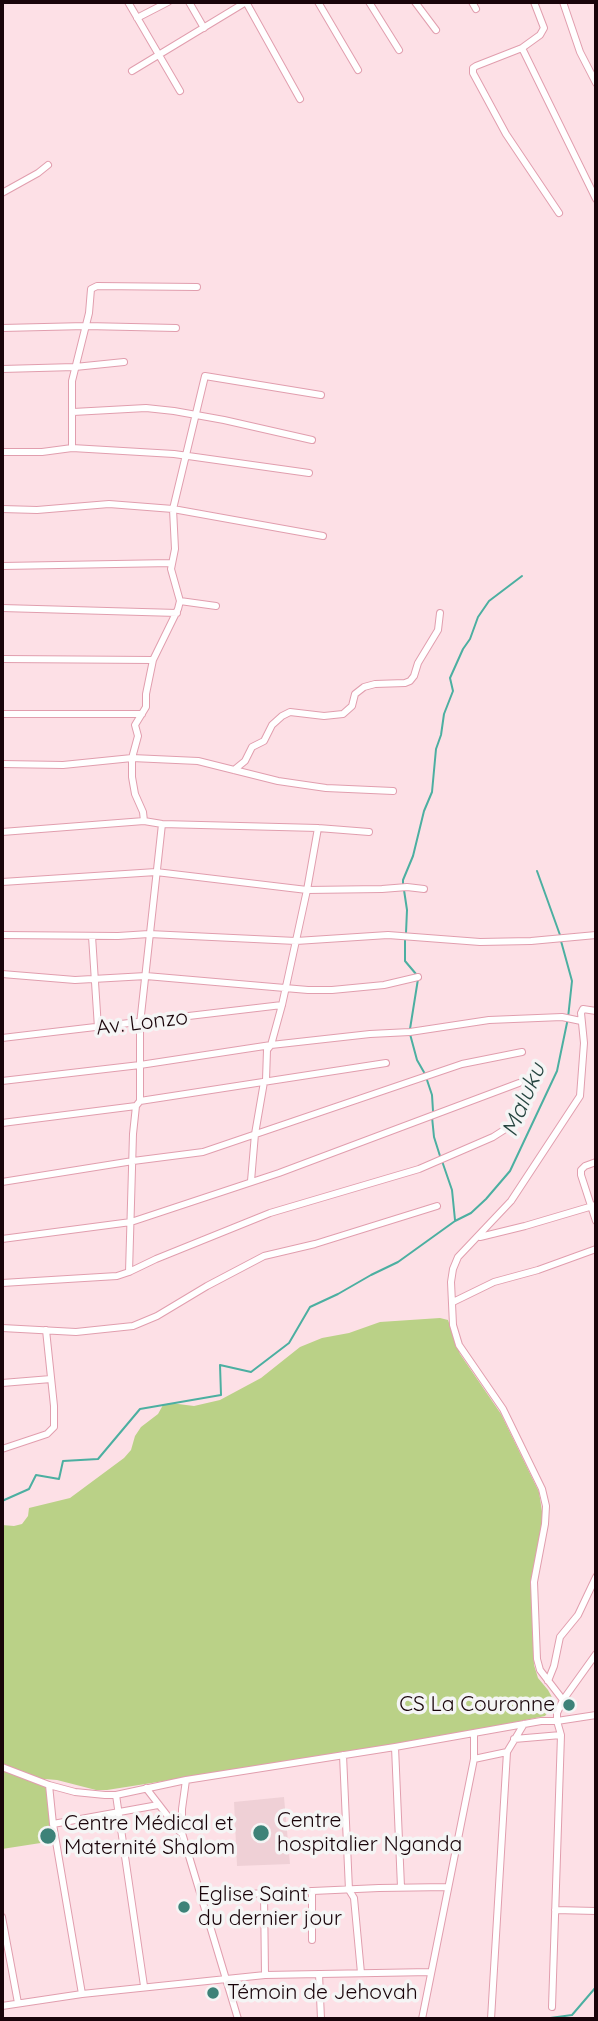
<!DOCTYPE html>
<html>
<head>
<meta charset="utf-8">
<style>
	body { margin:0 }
	#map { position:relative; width:598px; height:2021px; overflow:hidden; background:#fde0e6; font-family:Quicksand,sans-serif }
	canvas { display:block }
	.frame { position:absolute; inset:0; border:4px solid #19040a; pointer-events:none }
</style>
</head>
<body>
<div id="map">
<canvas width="598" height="2021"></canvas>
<div class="frame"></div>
</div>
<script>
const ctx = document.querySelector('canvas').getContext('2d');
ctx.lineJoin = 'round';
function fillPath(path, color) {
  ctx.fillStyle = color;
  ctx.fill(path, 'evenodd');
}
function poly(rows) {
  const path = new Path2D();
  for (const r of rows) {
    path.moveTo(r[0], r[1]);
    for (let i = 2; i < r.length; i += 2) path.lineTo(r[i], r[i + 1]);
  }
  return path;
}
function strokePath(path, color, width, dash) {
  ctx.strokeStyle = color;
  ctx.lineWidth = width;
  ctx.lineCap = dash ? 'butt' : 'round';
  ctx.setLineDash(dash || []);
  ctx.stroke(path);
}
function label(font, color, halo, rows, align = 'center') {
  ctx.font = font + ' Quicksand,sans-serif';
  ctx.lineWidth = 7;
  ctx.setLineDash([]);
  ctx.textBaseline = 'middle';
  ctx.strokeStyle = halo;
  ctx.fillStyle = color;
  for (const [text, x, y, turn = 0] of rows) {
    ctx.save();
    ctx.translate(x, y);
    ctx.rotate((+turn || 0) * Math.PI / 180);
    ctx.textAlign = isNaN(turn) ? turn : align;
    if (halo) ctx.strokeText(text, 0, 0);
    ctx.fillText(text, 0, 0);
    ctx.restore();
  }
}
const built = poly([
	[284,1797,290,1864,237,1866,234,1802]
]);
const green = poly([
	[440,1318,448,1320,460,1354,501,1414,539,1492,543,1518,538,1550,532,1575,531,1593,534,1665,538,1678,548,1690,555,1703,545,1716,438,1738,107,1790,96,1790,57,1780,45,1779,51,1830,45,1831,47,1842,2,1849,2,1525,14,1526,22,1524,28,1516,29,1508,70,1498,124,1458,131,1450,135,1436,141,1427,158,1414,163,1405,170,1403,194,1406,220,1400,261,1378,300,1347,322,1338,349,1333,380,1322]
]);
const stream = poly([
	[537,871,560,935],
	[403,885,403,880,413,856,424,811,432,792,436,749,441,735,444,714,453,691,450,678,463,649,470,639,478,617,489,601,522,576],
	[404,890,407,910,406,933],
	[405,939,405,961,416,974],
	[410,1029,418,979],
	[410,1034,417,1060,425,1074],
	[427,1080,432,1095,433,1111],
	[432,1117,434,1137,440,1156],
	[442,1161,452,1190,455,1220],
	[2,1501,29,1489,36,1475,59,1479,63,1461,98,1459,140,1409,221,1395,220,1365,251,1372,289,1343,310,1307,338,1294,371,1275,398,1262,455,1221,471,1213,486,1199,510,1171,557,1071,568,1018,572,981,561,941],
	[543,2019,572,2015,596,1987]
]);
const street = poly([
	[128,2,180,91],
	[189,2,204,28],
	[246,2,300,99],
	[318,2,358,70],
	[369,2,399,50],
	[415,2,436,30],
	[472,2,476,9],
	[534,2,544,28,540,35,522,48,596,199],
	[563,2,580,52,596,83],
	[137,18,168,2],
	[522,48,476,66,473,68,473,73,506,134,559,213],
	[132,71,246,2],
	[2,193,38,173,48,165],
	[2,328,86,326,176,328],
	[2,369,75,367,124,362],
	[73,412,146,408,174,411,224,420,312,440],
	[72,448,72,381,89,313,91,289,97,286,197,287],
	[2,452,42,452,72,448,174,454,309,473],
	[2,509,37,510,109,504,173,509,323,536],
	[2,566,172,563],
	[180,601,216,606],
	[2,608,177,613],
	[2,659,153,660],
	[2,714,142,714],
	[2,764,63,765,132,758,198,761,278,781,326,788,393,791],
	[234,770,245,761,252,747,264,741,272,725,282,716,290,712,324,716,343,714,352,706,355,694,364,687,375,684,405,683,410,681,414,676,418,663,438,630,440,613],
	[144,821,143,812,135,794,132,777,132,758,138,736,135,725,146,707,146,694,153,660,178,609,180,601,171,569,175,549,173,509,205,376,321,395],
	[2,832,144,821,162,824,318,828,369,832],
	[2,882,156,872,307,890,382,889,407,887,424,889],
	[2,935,118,936,149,934,296,941,388,935,480,942,531,941,596,935],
	[92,936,98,1028],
	[2,974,75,980,146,976,308,990,332,990,384,985,418,977],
	[2,1038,282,1005],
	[2,1081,140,1065,271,1045,370,1034,410,1032,489,1020,562,1017,581,1021],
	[140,1101,386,1063],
	[2,1123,136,1106],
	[596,1162,585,1166,581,1170,581,1175,596,1221],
	[251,1181,255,1134,264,1082,266,1080,267,1050,271,1045,282,1005,307,890,318,828],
	[2,1182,133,1161,203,1152,462,1064,522,1052],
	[480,1237,525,1226,596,1205],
	[2,1239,131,1222,279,1173,519,1083],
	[129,1272,133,1134,136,1106,140,1101,140,1024,162,824],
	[2,1283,117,1276,129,1272,156,1259,270,1213,419,1169,493,1137,518,1121],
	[453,1302,494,1282,538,1270,596,1249],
	[2,1328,76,1332,133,1326,157,1316,207,1286,264,1256,315,1244,437,1206],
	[2,1383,51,1379],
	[2,1449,47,1434,54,1427,54,1406,46,1330],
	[548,1681,554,1666,560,1637,578,1615,596,1577],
	[563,1700,540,1670,537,1659,534,1582,545,1524,546,1506,542,1489,503,1409,459,1345,453,1325,451,1282,453,1269,458,1257,511,1201,580,1096,584,1043,581,1013,583,1009,596,1011],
	[514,1739,561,1735],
	[395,1747,401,1887],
	[343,1755,349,1890,354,1898,361,1973],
	[474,1759,507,1752,524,1724],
	[2,1767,49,1785,75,1792,105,1795,116,1795,186,1780,395,1747,541,1721,557,1721,596,1715],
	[186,1780,182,1809,182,1833,238,2019],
	[49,1785,53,1824,82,1994],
	[146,1788,180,1832],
	[116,1795,144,1986],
	[53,1824,158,1805],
	[312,1891,312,1940],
	[264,1893,265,1975],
	[202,1896,379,1888,448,1887],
	[555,1910,596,1911],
	[2,1917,18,2003],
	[319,1974,321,2019],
	[2,2006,82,1994,265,1975,431,1972],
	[552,2007,561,1735,557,1721,557,1713,563,1700,596,1654],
	[422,2019,474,1759,474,1733],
	[491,2019,507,1752]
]);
const markers = [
	[569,1705,7,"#3d8278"],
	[261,1833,9,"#3d8278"],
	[48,1836,9,"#3d8278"],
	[184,1907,7,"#3d8278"],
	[213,1993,7,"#3d8278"]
];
const streetNames = [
	["Av. Lonzo",142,1023,-7]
];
const poiNames = [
	["CS La Couronne",555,1705,"right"],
	["Centre",277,1821],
	["hospitalier Nganda",277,1845],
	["Centre Médical et",64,1824],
	["Maternité Shalom",64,1848],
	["Eglise Saint",198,1895],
	["du dernier jour",198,1919],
	["Témoin de Jehovah",227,1993]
];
const waterNames = [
	["Maluku",524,1100,-67]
];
fillPath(built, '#efd0d6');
fillPath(green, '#bad187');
strokePath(stream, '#4cafa1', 2);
strokePath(street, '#e19eae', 8);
strokePath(street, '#fff', 6);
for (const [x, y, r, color] of markers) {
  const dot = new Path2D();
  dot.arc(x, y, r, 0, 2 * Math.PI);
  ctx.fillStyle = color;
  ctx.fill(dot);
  strokePath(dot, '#f5f5f5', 2.5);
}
label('21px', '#19040a', '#f5f5f5', streetNames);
label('21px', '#19040a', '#f5f5f5', poiNames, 'left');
label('italic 23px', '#274641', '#f5f5f5', waterNames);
</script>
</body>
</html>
